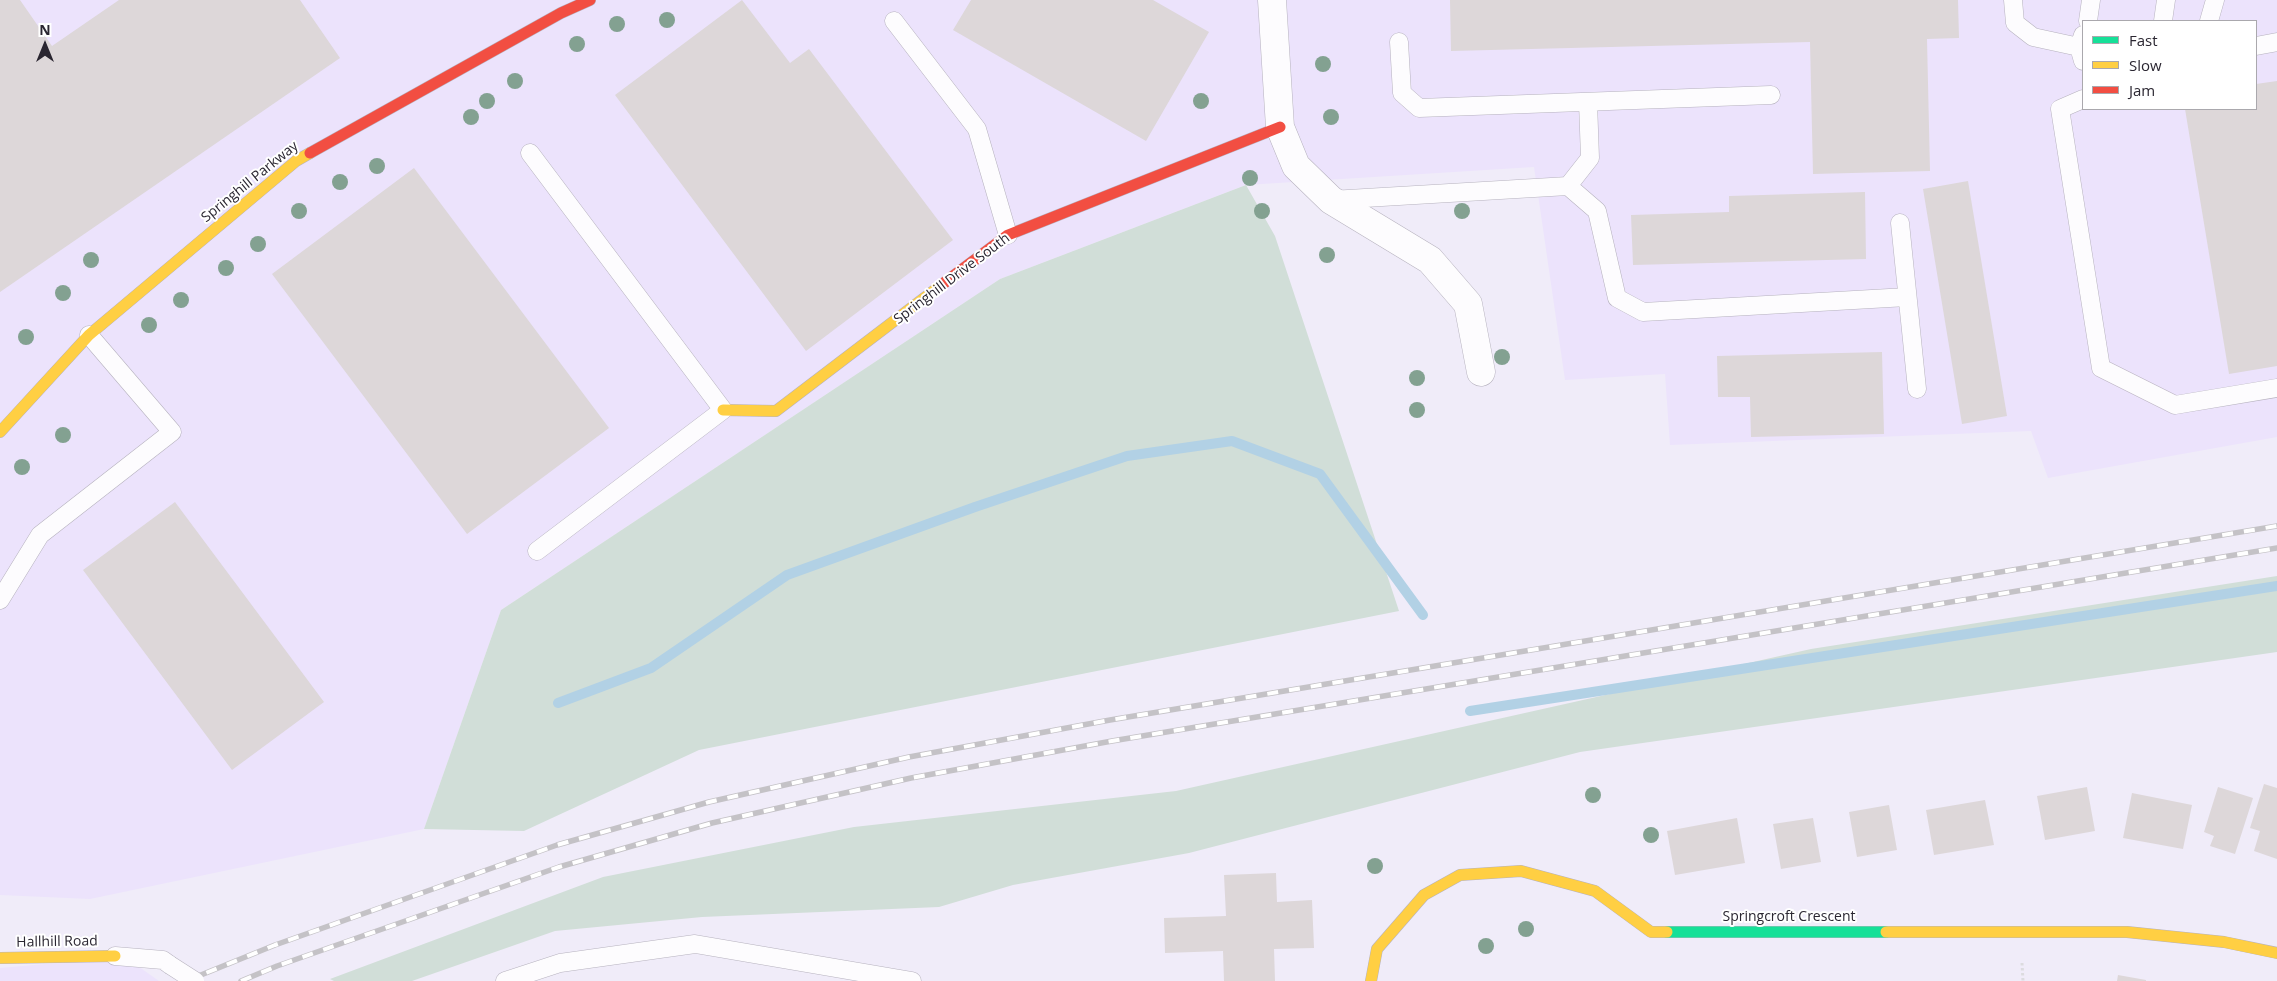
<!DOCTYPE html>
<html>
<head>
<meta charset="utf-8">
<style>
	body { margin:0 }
	#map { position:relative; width:2277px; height:981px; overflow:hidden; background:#f0ecf9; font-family:"Open Sans",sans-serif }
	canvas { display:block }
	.legend { position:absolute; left:2082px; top:20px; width:175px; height:90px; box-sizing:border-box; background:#fff; border:1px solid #aaa8ad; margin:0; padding:6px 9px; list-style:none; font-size:15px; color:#2a2631 }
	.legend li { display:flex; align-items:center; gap:10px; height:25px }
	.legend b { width:25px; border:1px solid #aaa8ad }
	.north { position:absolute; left:20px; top:20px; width:50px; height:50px; -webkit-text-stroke:4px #fff; paint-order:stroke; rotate:0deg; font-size:14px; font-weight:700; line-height:20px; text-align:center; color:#2a2631 }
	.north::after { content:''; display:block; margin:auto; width:18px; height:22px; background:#2a2631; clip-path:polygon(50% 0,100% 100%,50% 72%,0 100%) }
</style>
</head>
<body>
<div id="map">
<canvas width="2277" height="981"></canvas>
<ul class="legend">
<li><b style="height:6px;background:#16e098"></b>Fast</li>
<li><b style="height:6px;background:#ffcf43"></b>Slow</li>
<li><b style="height:6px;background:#f24e42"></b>Jam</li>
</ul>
<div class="north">N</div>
</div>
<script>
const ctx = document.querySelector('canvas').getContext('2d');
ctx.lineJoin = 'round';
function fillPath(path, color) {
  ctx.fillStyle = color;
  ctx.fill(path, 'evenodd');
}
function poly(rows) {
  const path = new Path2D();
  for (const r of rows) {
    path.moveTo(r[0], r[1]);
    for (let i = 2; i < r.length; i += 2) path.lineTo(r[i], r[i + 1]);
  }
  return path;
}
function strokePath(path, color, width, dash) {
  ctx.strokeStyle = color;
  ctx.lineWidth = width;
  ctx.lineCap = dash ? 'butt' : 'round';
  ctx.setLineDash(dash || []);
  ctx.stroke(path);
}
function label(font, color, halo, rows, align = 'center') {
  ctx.font = font + ' "Open Sans",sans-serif';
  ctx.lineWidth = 4;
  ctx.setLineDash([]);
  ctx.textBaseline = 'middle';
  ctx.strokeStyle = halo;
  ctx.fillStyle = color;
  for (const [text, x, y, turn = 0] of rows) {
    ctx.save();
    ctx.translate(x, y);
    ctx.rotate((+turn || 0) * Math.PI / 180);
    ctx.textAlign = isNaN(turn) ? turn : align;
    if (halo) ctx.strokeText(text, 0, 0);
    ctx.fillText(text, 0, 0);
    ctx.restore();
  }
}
const built = poly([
	[0,0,2277,0,2277,437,2048,478,2031,431,1670,445,1665,374,1565,380,1534,167,1246,185,1000,279,501,610,424,829,90,899,0,895],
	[2083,21,2256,21,2256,109,2083,109],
	[114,958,142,969,159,981,0,981,0,968]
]);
const green = poly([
	[1246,185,1275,236,1399,611,699,750,524,831,424,829,501,610,1000,279],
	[2277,576,2277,652,1580,752,1189,853,1013,885,939,907,702,917,555,931,412,981,334,981,330,979,603,877,854,827,1176,791,1811,649]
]);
const stream = poly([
	[558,703,651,668,787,575,975,507,1127,456,1232,441,1320,474,1423,615],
	[1470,711,2277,586]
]);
const building = poly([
	[0,0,20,0,52,46,119,0,300,0,340,58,0,292],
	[742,0,790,63,809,49,953,240,806,351,615,95],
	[971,0,1153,0,1209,32,1146,141,953,30],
	[1450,0,1958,0,1959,38,1927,39,1930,171,1813,174,1810,42,1451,51],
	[2277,81,2277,366,2229,374,2185,109,2256,109,2256,84],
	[414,168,609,428,467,534,272,274],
	[1968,181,2007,416,1962,424,1923,189],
	[1865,192,1866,259,1633,265,1631,215,1729,212,1729,196],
	[1882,352,1884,434,1751,437,1750,397,1718,397,1717,356],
	[175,502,324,702,232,770,83,570],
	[2264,784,2277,788,2277,859,2254,851,2260,831,2250,828],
	[2087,787,2095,831,2045,840,2037,796],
	[2218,787,2253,798,2235,854,2210,846,2214,836,2204,832],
	[2132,793,2192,805,2183,849,2123,838],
	[1985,800,1994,845,1934,855,1926,810],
	[1889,805,1897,850,1857,857,1849,812],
	[1737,818,1745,863,1675,875,1667,831],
	[1813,818,1821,862,1781,869,1773,824],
	[1276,873,1277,902,1312,900,1314,948,1274,949,1275,981,1224,981,1223,951,1165,953,1164,918,1226,916,1224,875],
	[2118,975,2146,980,2146,981,2117,981]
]);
const path = poly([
	[2022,963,2023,981]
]);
const lane = poly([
	[2013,0,2015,23,2033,37,2079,47],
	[894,21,977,129,1008,235],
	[2088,21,2091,0],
	[2163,21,2166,0],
	[2209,21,2215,0],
	[2083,35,2079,47,2083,61],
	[1399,42,1402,93,1419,108,1771,95],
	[2256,46,2277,42],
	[2083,99,2060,109,2101,368,2175,405,2277,388],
	[530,153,723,410,537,551],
	[1568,186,1590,158,1588,102],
	[1331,200,1568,186,1597,211,1617,298,1643,312,1907,297],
	[1900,223,1917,389],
	[0,600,40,535,172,432,89,335],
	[115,956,163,960,170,965],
	[505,981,560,963,695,944,912,981]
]);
const street = poly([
	[1272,0,1280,127,1296,166,1331,200,1430,260,1468,304,1481,372]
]);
const fast = poly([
	[1667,932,1886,932]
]);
const slow = poly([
	[723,410,776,411,940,286],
	[0,432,89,335,296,161,310,153],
	[1886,932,2127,932,2224,942,2277,953],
	[0,958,115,956],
	[1371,981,1377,949,1424,895,1460,875,1521,871,1595,891,1651,932,1667,932]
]);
const jam = poly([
	[310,153,561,13,590,0],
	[940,286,1008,235,1280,127]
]);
const rail = poly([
	[186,981,275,945,557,845,709,802,909,757,1110,720,2277,526],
	[241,981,277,966,559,867,712,823,911,778,1112,741,2277,548]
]);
const laneBridge = poly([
	[170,965,195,981]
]);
const trees = [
	[667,20],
	[617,24],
	[577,44],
	[1323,64],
	[515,81],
	[487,101],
	[1201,101],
	[471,117],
	[1331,117],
	[377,166],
	[1250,178],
	[340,182],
	[299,211],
	[1262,211],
	[1462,211],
	[258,244],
	[1327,255],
	[91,260],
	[226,268],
	[63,293],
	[181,300],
	[149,325],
	[26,337],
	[1502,357],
	[1417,378],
	[1417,410],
	[63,435],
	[22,467],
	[1593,795],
	[1651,835],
	[1375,866],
	[1526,929],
	[1486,946]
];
const streetNames = [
	["Springhill Parkway",250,182,-39],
	["Springhill Drive South",952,279,-37],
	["Springcroft Crescent",1789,917],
	["Hallhill Road",57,942,-1]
];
fillPath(built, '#ece3fc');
fillPath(green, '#d1ded8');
strokePath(stream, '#b2d1e5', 10);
fillPath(building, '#ddd7d9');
strokePath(lane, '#b6b2be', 19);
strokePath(street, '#b6b2be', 29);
strokePath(fast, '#b6b2be', 12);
strokePath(slow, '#b6b2be', 12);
strokePath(jam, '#b6b2be', 12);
strokePath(path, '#dcdbdf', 3, [2.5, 2.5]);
strokePath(lane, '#fdfcfe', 18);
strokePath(street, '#fdfcfe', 28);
strokePath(fast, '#16e098', 11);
strokePath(slow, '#ffcf43', 11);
strokePath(jam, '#f24e42', 11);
strokePath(rail, '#c4c2c6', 5.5);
strokePath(rail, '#fff', 4, [11]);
strokePath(laneBridge, '#b6b2be', 19, []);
strokePath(laneBridge, '#fdfcfe', 18);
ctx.fillStyle = '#83a191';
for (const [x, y] of trees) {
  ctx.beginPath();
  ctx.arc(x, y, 8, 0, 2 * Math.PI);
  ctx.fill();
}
label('14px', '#2a2631', '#fff', streetNames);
</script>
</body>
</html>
